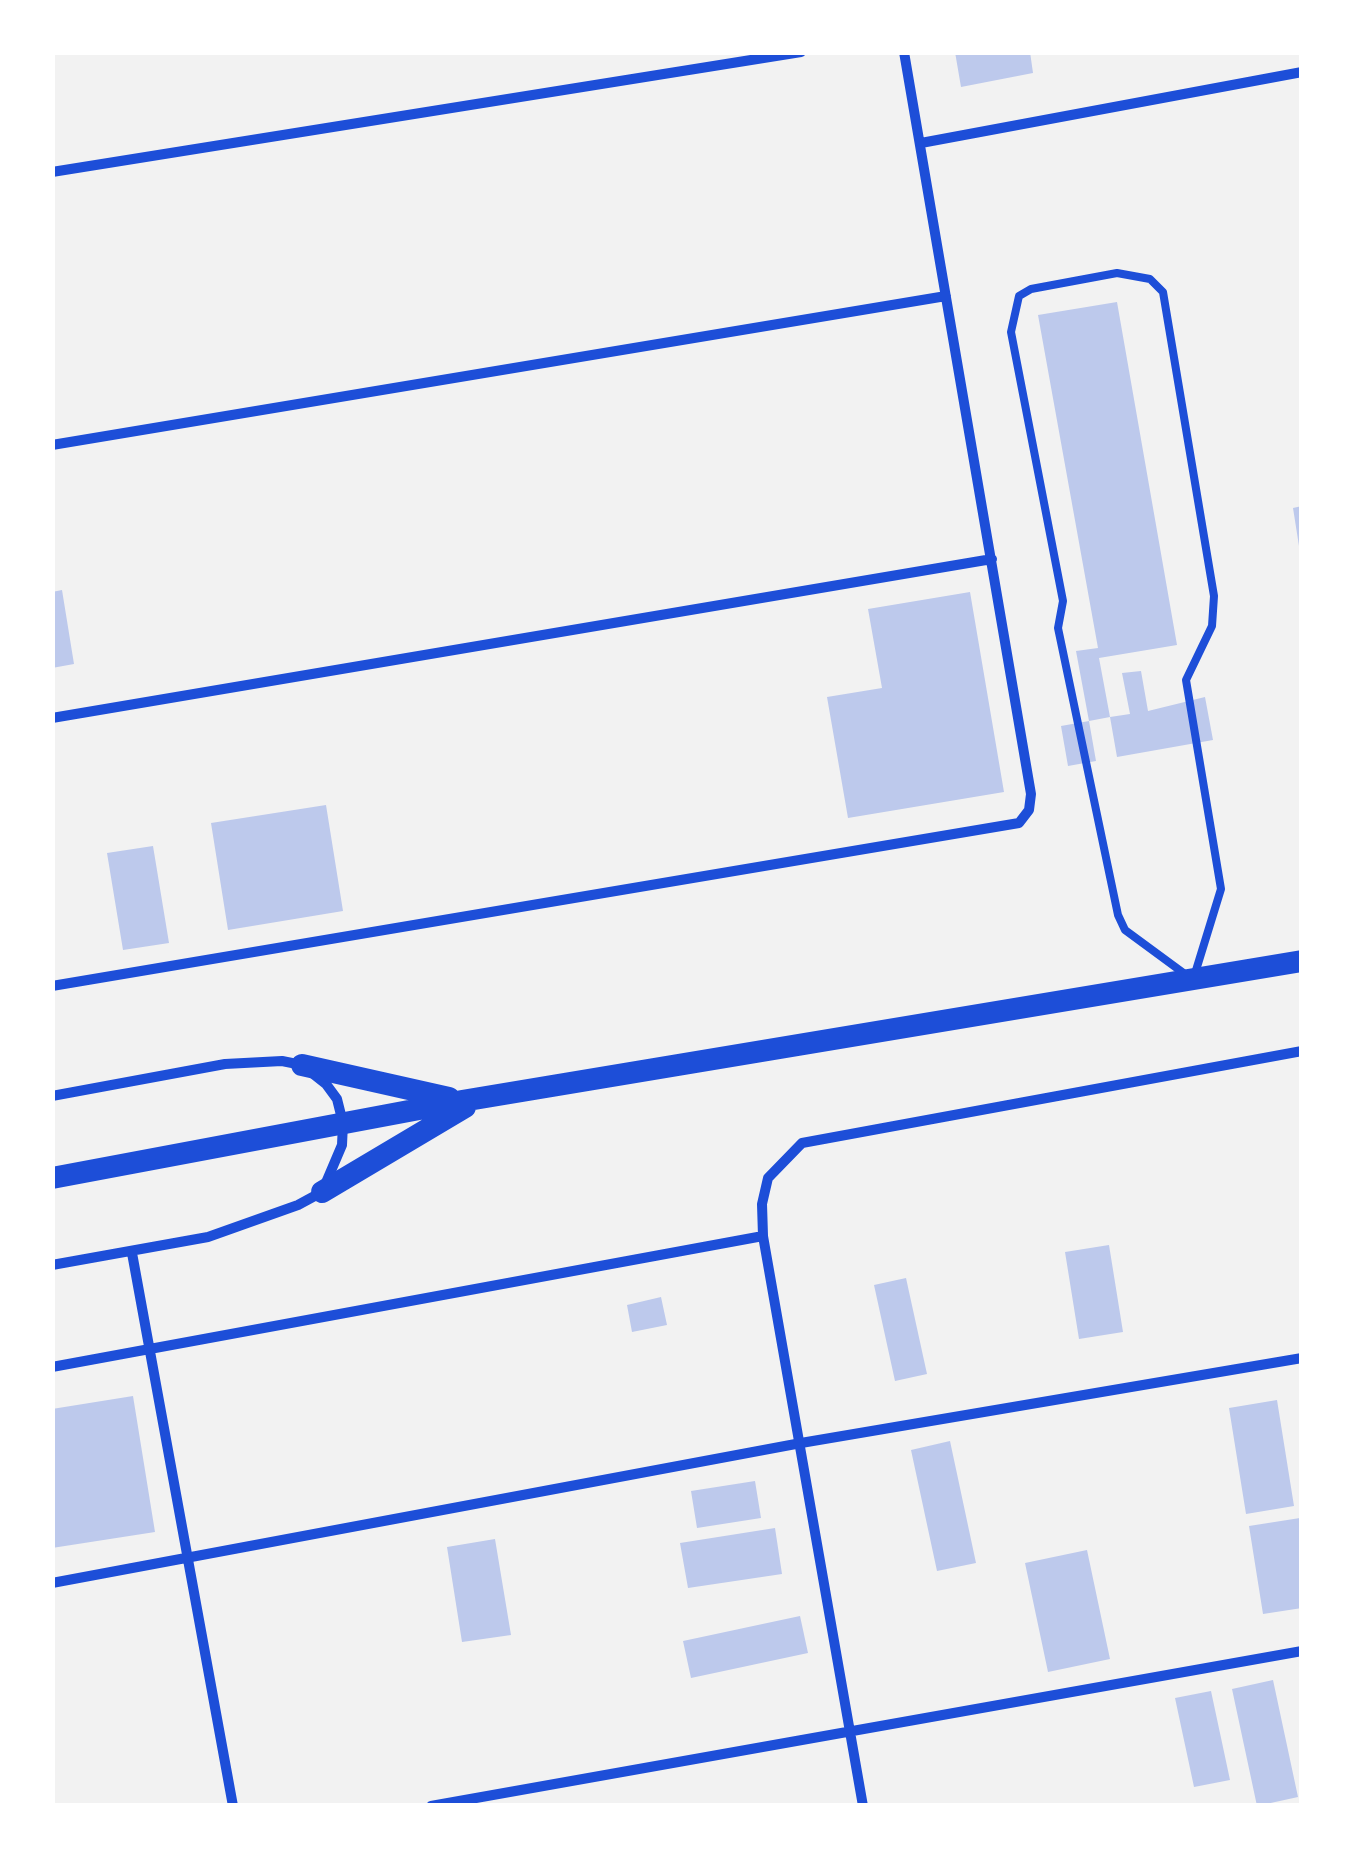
<!DOCTYPE html>
<html>
<head>
<meta charset="utf-8">
<style>
	body { margin:0 }
	#map { position:relative; width:1354px; height:1858px; overflow:hidden; background:#f2f2f2; font-family:"PT Sans",sans-serif }
	canvas { display:block }
	.frame { position:absolute; inset:0; border:55px solid #fff; pointer-events:none }
</style>
</head>
<body>
<div id="map">
<canvas width="1354" height="1858"></canvas>
<div class="frame"></div>
</div>
<script>
const ctx = document.querySelector('canvas').getContext('2d');
ctx.lineJoin = 'round';
function fillPath(path, color) {
  ctx.fillStyle = color;
  ctx.fill(path, 'evenodd');
}
function poly(rows) {
  const path = new Path2D();
  for (const r of rows) {
    path.moveTo(r[0], r[1]);
    for (let i = 2; i < r.length; i += 2) path.lineTo(r[i], r[i + 1]);
  }
  return path;
}
function strokePath(path, color, width, dash) {
  ctx.strokeStyle = color;
  ctx.lineWidth = width;
  ctx.lineCap = dash ? 'butt' : 'round';
  ctx.setLineDash(dash || []);
  ctx.stroke(path);
}
const building = poly([
	[955,52,1030,52,1033,73,961,87],
	[1117,302,1177,645,1099,658,1110,717,1130,714,1122,673,1141,671,1148,711,1205,697,1213,740,1117,757,1110,717,1089,721,1076,651,1098,648,1038,315],
	[1302,506,1302,546,1299,546,1293,508],
	[62,590,74,664,52,668,52,592],
	[970,592,1004,792,848,818,827,697,882,688,868,609],
	[1089,721,1096,761,1068,766,1061,726],
	[326,805,343,911,228,930,211,823],
	[153,846,169,943,123,950,107,853],
	[1109,1245,1123,1332,1079,1339,1065,1252],
	[906,1278,927,1374,895,1381,874,1285],
	[661,1297,667,1325,632,1332,627,1305],
	[133,1396,155,1532,52,1548,52,1409],
	[1277,1400,1294,1506,1246,1514,1229,1408],
	[950,1441,976,1563,937,1571,911,1450],
	[755,1481,761,1518,697,1528,691,1491],
	[1300,1518,1302,1608,1263,1614,1249,1526],
	[775,1528,782,1574,688,1588,680,1543],
	[495,1539,511,1635,462,1642,447,1547],
	[1087,1550,1110,1659,1048,1672,1025,1563],
	[800,1616,808,1653,691,1678,683,1641],
	[1273,1680,1298,1797,1257,1806,1232,1689],
	[1211,1691,1230,1780,1194,1787,1175,1698]
]);
const service = poly([
	[1117,273,1150,279,1163,292,1214,596,1212,626,1186,680,1221,889,1193,980,1125,930,1118,915,1058,628,1063,601,1011,332,1019,296,1031,289,1117,273]
]);
const minor = poly([
	[921,143,1302,72],
	[52,172,801,52],
	[52,445,946,296],
	[52,718,992,559],
	[52,986,1019,823,1029,810,1031,794,904,52],
	[52,1096,225,1064,282,1061,302,1065,326,1084,337,1099,343,1123,342,1145,322,1192,298,1205,208,1237,52,1265],
	[132,1253,233,1806],
	[52,1367,763,1236],
	[52,1583,801,1443,1302,1358],
	[431,1806,1302,1651],
	[863,1806,763,1236,762,1204,768,1178,802,1143,1302,1051]
]);
const primary = poly([
	[302,1065,449,1098],
	[52,1178,462,1101,1302,961],
	[322,1192,465,1107]
]);
fillPath(building, '#bdc9ec');
strokePath(service, '#1d4ed8', 8);
strokePath(minor, '#1d4ed8', 10);
strokePath(primary, '#1d4ed8', 22);
</script>
</body>
</html>
